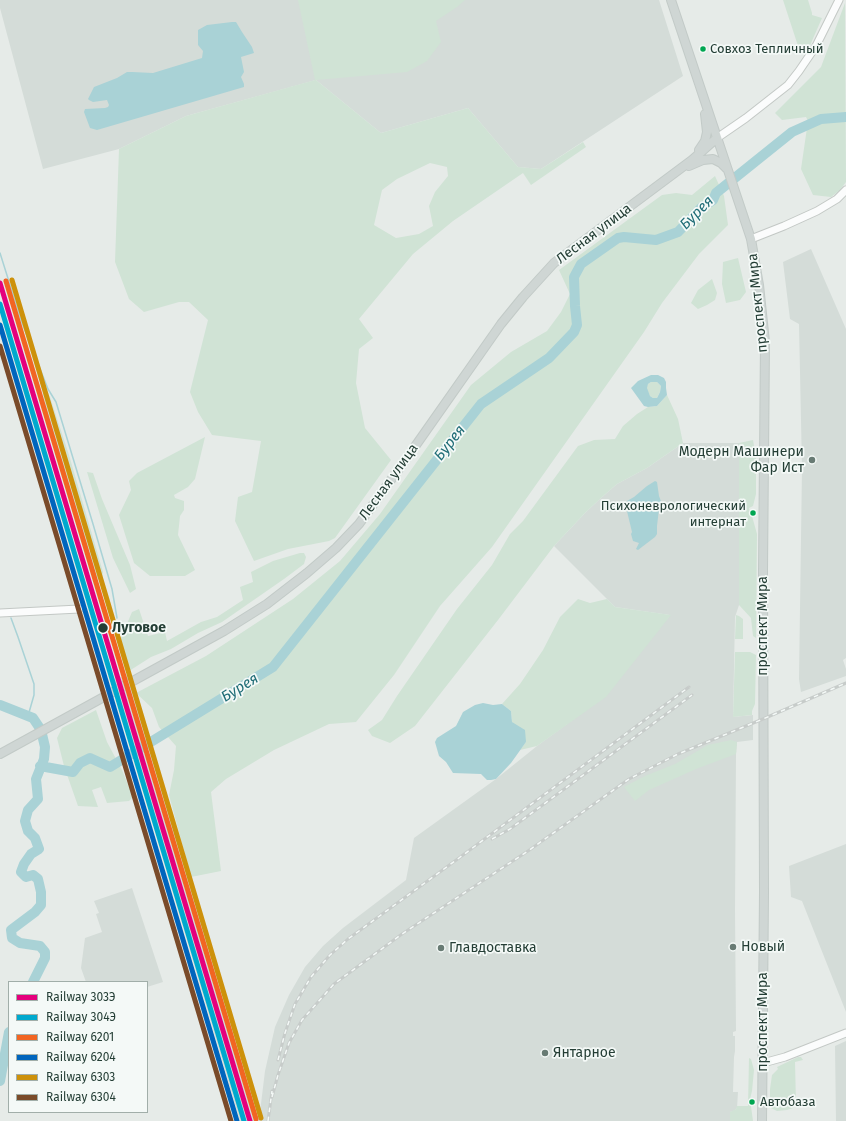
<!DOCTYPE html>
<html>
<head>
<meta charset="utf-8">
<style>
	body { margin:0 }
	#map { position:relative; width:846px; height:1121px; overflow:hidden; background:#e6ebe8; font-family:"Fira Sans",sans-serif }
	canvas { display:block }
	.legend { position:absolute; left:8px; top:981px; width:140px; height:132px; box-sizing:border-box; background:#f4f9f7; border:1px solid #a1aea9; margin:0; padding:5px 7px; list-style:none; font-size:12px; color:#243e35 }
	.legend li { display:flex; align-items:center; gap:8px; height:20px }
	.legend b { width:20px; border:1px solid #a1aea9 }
</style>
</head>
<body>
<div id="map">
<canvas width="846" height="1121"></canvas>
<ul class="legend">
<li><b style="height:5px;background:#e5007d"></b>Railway 303Э</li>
<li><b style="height:5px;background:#00a9ce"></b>Railway 304Э</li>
<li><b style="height:5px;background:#f26522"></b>Railway 6201</li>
<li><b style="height:5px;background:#0065bd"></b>Railway 6204</li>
<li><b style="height:5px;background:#cd910b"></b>Railway 6303</li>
<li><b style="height:5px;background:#7a4b2a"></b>Railway 6304</li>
</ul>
</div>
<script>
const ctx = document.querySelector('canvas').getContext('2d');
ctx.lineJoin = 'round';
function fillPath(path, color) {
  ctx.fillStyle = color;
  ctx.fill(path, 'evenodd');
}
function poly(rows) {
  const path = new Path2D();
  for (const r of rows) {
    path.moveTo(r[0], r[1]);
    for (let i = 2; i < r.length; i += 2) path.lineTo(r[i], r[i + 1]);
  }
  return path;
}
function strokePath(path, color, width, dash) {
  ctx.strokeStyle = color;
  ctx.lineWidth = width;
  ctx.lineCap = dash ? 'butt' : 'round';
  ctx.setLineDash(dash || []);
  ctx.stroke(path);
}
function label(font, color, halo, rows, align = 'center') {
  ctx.font = font + ' "Fira Sans",sans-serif';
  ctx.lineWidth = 3.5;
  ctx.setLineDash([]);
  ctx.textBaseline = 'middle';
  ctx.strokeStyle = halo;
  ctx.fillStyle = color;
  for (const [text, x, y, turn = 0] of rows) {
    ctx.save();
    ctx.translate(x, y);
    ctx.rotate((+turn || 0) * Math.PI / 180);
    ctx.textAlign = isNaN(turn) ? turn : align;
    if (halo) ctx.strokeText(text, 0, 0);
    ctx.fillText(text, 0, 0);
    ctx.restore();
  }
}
const built = poly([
	[0,0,659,0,683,76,541,169,518,167,468,108,381,133,316,80,186,116,119,149,43,169,0,8],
	[811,249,846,329,846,658,843,660,846,669,846,676,801,692,799,679,802,468,799,324,790,319,783,262],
	[683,443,739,443,739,605,735,617,733,717,753,715,753,740,737,742,736,754,735,910,736,1031,733,1032,733,1036,735,1036,735,1051,734,1057,733,1092,738,1092,737,1108,734,1111,730,1112,730,1121,240,1121,111,682,127,674,260,1112,265,1071,275,1027,289,995,305,967,323,946,343,928,406,880,414,838,496,779,537,746,567,724,670,615,615,607,554,546,586,512,601,498,617,484,647,468],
	[846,844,846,1012,802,901,791,897,789,866],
	[132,888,163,982,147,987,147,982,86,982,81,968,85,938,102,932,96,914,99,913,94,901],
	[846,1041,846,1121,836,1121,835,1046]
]);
const green = poly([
	[298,0,465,0,457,7,436,21,441,42,427,61,407,72,316,80,381,133,468,108,518,167,541,169,583,142,586,147,531,185,523,173,453,221,413,254,359,319,373,338,359,349,356,383,365,428,391,460,335,538,329,541,288,549,254,561,235,521,238,497,252,492,261,441,212,435,198,412,190,392,208,320,189,302,179,302,144,312,129,299,115,262,119,149,186,116,315,80],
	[430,163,447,167,448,176,435,192,429,206,433,226,419,234,396,238,374,225,382,190,397,179],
	[783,0,808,0,812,13,812,15,822,18,808,50,805,54,800,52],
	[845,3,846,182,840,190,831,197,813,195,801,169,808,121,806,117,782,120,775,113,821,67],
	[715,176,724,196,728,225,699,254,662,303,644,332,492,547,440,606,394,675,356,722,329,724,274,750,226,779,211,792,221,871,191,877,169,795,174,770,176,746,159,727,152,708,136,693,206,656,293,599,340,561,380,514,471,385,511,352,547,331,561,312,570,294,559,270,662,195,676,193,692,195],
	[738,258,746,292,740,300,726,303,722,284,723,262],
	[712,279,717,293,715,300,707,305,698,309,691,303,698,290],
	[42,380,50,397,69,455,103,572,102,578,94,579,70,502,43,396],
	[654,381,657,382,661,386,660,392,657,398,653,398,650,396,646,388,648,384,651,382],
	[667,395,678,419,683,443,647,468,617,484,601,498,586,512,554,546,498,620,415,726,390,743,372,736,368,730,382,720,397,696,457,609,492,565,510,534,523,521,578,446,594,440,615,439,623,426,637,414,648,407,657,406],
	[205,437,195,479,188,487,174,495,175,498,184,501,184,510,180,516,178,535,195,570,185,576,150,576,134,563,119,515,131,490,129,481,137,473],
	[753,440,756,457,756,494,753,506,749,508,750,515,752,516,757,534,756,638,753,636,751,618,739,605,739,443],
	[87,472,93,473,102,499,130,565,136,589,130,593,113,558],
	[300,553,304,553,306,557,304,564,284,579,222,622,198,633,171,649,151,657,126,673,118,645,132,612,139,609,148,636,165,632,167,641,201,622,217,617,243,600,240,587,253,582,251,572,273,561],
	[578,599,590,603,607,599,615,607,671,615,606,697,537,746,520,750,526,742,512,722,511,711,502,704,520,684,543,650,560,617],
	[736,615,739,616,743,619,743,639,735,639],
	[735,652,750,652,756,655,755,704,752,711,752,715,733,717],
	[96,710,107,742,122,770,133,797,129,801,107,803,101,787,92,790,98,807,78,806,64,766,57,738,62,728],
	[731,740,737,742,736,754,696,769,649,790,635,801,624,787,645,776,675,764,708,745],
	[798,1057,801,1057,803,1060,795,1062,796,1103,795,1106,793,1108,787,1110,777,1111,771,1108,770,1106,770,1089,772,1075,778,1069,777,1067],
	[749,1058,751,1059,754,1070,752,1091,750,1099,753,1121,730,1121,730,1112,736,1109,737,1106,748,1106]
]);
const water = poly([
	[232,22,236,22,242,32,252,47,254,53,241,57,244,72,241,77,244,84,244,87,97,130,90,128,84,112,85,109,105,108,108,107,109,105,107,100,93,102,89,100,88,99,94,87,117,78,127,72,132,72,153,73,202,58,203,51,198,45,198,30,207,25],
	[651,375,658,375,664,378,666,382,666,388,667,395,657,406,648,407,644,406,631,388,638,381],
	[654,382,657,382,661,386,660,392,657,398,653,398,650,396,647,388,648,384,651,382],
	[655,481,657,482,659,496,662,504,659,509,657,526,657,534,655,537,638,550,636,549,639,543,633,541,631,534,632,532,626,507,627,501,634,497,647,486],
	[483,703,493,705,502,704,511,711,512,722,525,730,526,742,511,763,496,779,491,780,487,780,481,774,453,773,446,762,439,756,435,742,437,738,456,726,463,712,475,705]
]);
const stream = poly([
	[0,253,22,323,48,389,56,402,93,524,112,589,117,618],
	[11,618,18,637,34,684,34,695,28,716]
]);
const river = poly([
	[0,705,33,718,41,730,45,747,44,759,36,779,38,799,28,810,25,821,28,831,35,838,39,849,31,854,24,864,21,872,26,877,33,875,38,879,41,892,41,905,35,912,11,930,12,938,20,943,40,946,45,952,45,958,33,982],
	[40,766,73,772,80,763,90,758,110,767,273,667,481,404,549,358,574,332,577,325,575,306,574,277,581,264,618,238,624,237,656,240,678,232,701,208,713,200,716,193,792,132,821,119,846,117],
	[0,1081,9,1032]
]);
const minor = poly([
	[717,138,746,118,788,85,799,71,816,46,839,0],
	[751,239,784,226,817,211,837,199,846,190],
	[0,613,79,609],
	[763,1063,785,1057,846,1033]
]);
const major = poly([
	[671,0,751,239,759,285,765,342,763,570,764,892,762,1121],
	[699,150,705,141,707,132,705,114],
	[689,166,703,160,713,159,721,163,727,169],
	[0,754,224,631,267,604,307,573,336,548,359,524,409,455,501,324,523,297,554,263,692,160,717,138]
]);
const rail = poly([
	[492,839,510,829,692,695],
	[278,1060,285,1033,295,1004,311,977,330,955,348,939,459,858,689,687],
	[272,1097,278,1075,289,1043,302,1020,334,984,402,934,528,851,629,779,678,754,763,719,846,683],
	[268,1121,272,1091]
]);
const rail1 = poly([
	[0,283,250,1121]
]);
const rail2 = poly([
	[0,304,244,1121]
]);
const rail3 = poly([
	[6,281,256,1119]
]);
const rail4 = poly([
	[0,325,237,1121]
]);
const rail5 = poly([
	[12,280,261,1118]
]);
const rail6 = poly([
	[0,346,231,1121]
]);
const markers = [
	[703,49,3.5,"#00a651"],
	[812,460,4,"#687b74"],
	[753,513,3.5,"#00a651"],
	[103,628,5.5,"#243e35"],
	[733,947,4,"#687b74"],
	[441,948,4,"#687b74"],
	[545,1053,4,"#687b74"],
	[752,1102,3.5,"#00a651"]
];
const busNames = [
	["Совхоз Тепличный",710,49],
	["Психоневрологический",746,506,"right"],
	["интернат",746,522,"right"],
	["Автобаза",760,1102]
];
const streetNames = [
	["Лесная улица",594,234,-37],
	["проспект Мира",758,303,-96],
	["Лесная улица",389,482,-54],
	["проспект Мира",763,626,-90],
	["проспект Мира",763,1022,-90]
];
const poiNames = [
	["Модерн Машинери",804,452,"right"],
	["Фар Ист",804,468,"right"],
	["Новый",741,947],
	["Главдоставка",449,948],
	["Янтарное",553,1053]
];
const stopNames = [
	["Луговое",112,628]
];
const waterNames = [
	["Бурея",697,213,-45],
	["Бурея",450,443,-52],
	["Бурея",240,688,-32]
];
fillPath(built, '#d4dcd8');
fillPath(green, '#d0e3d5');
fillPath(water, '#a9d2d6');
strokePath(stream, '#a9d2d6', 1.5);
strokePath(river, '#a9d2d6', 10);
strokePath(minor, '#c3c8c5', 9);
strokePath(major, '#c2cac7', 10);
strokePath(minor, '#fbfcfc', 7);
strokePath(major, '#cfd6d4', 8);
strokePath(rail, '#c7ccca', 3);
strokePath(rail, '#f4f9f7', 1.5, [4.5]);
strokePath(rail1, '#e5007d', 5);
strokePath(rail2, '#00a9ce', 5);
strokePath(rail3, '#f26522', 5);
strokePath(rail4, '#0065bd', 5);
strokePath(rail5, '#cd910b', 5);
strokePath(rail6, '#7a4b2a', 5);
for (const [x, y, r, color] of markers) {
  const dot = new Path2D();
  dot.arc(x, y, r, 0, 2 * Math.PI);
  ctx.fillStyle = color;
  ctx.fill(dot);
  strokePath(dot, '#f4f9f7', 1.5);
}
label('13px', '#243e35', '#f4f9f7', busNames, 'left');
label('14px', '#243e35', '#f4f9f7', streetNames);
label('14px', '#243e35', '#f4f9f7', poiNames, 'left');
label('bold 14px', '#243e35', '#f4f9f7', stopNames, 'left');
label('italic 15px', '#206d77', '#f4f9f7', waterNames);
</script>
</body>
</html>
